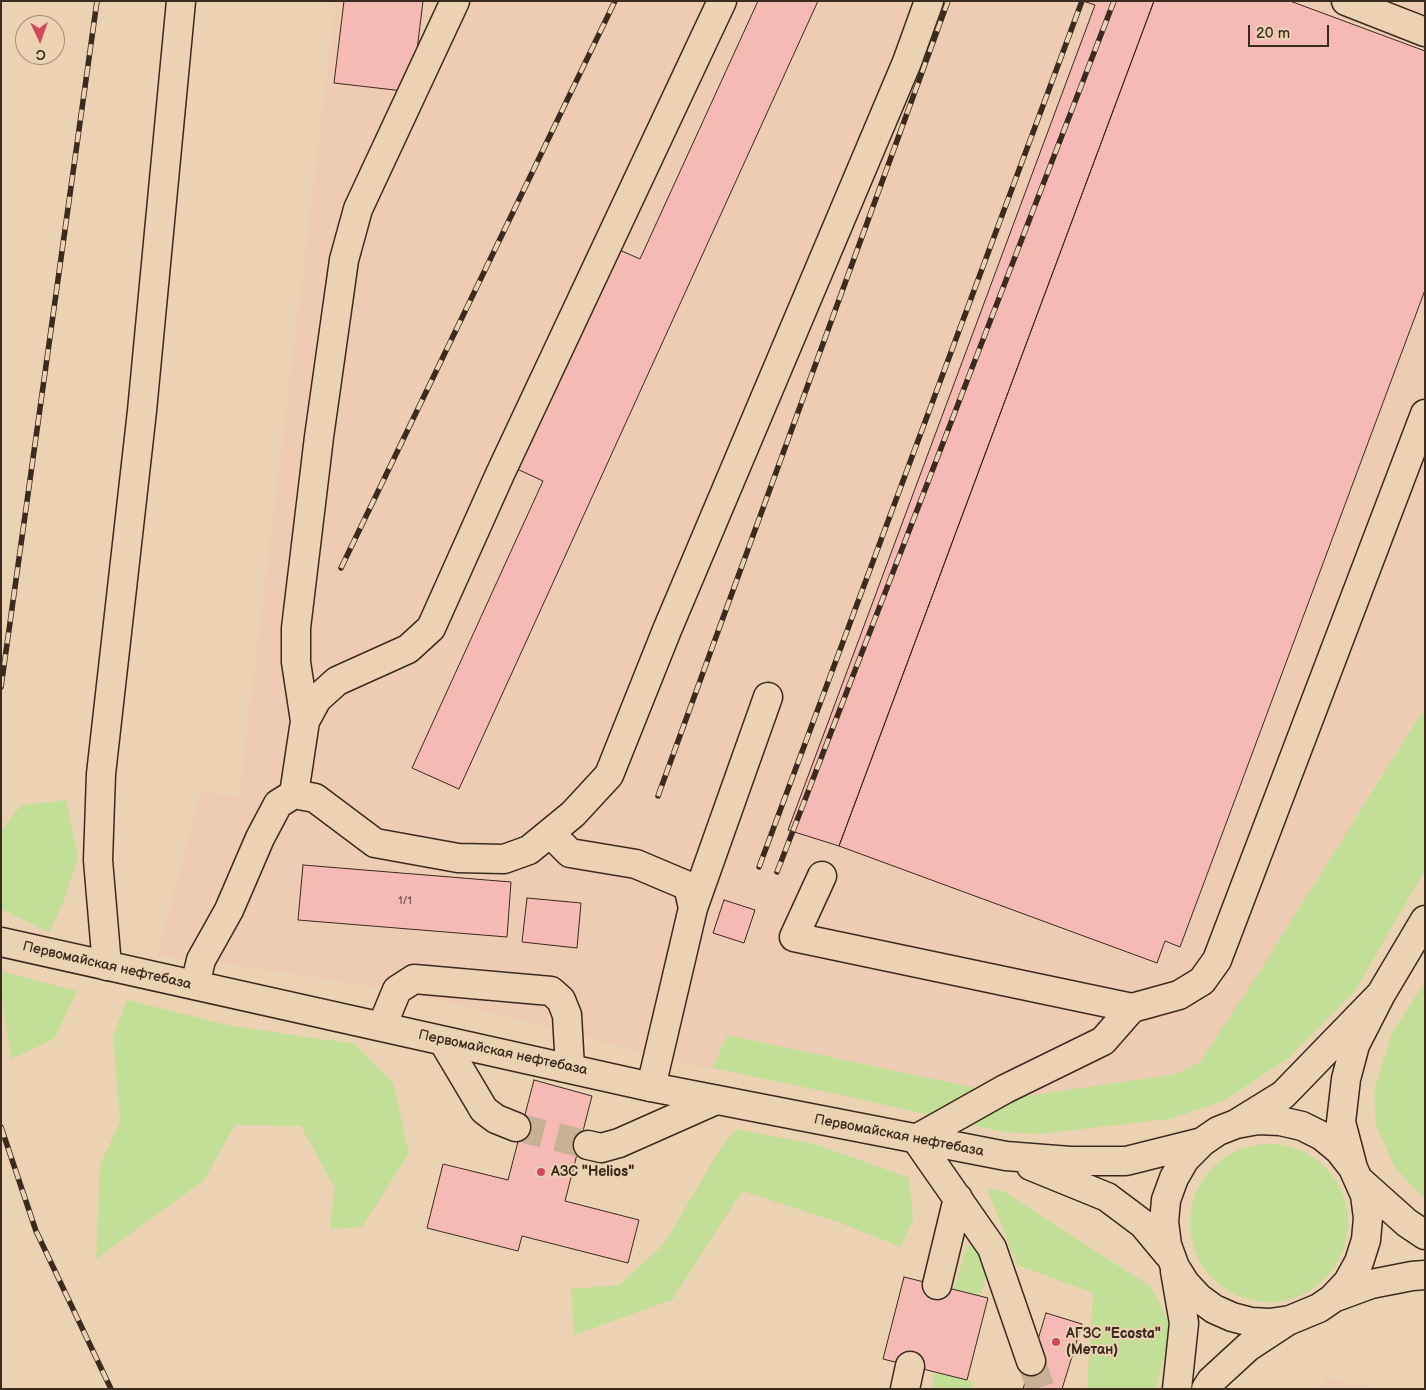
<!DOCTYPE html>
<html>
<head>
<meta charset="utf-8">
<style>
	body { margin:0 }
	#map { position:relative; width:1426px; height:1390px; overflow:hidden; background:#ead2b2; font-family:"Balsamiq Sans",sans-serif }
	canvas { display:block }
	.frame { position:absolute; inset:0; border:2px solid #3b2a1e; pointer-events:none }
	.north { position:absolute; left:15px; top:15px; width:50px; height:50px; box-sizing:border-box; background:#ead2b2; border:1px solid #a48f77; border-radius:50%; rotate:177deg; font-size:14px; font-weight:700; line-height:20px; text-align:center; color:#3b2a1e }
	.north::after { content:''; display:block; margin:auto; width:18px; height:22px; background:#d1495b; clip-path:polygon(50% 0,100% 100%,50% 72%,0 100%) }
	.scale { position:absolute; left:1248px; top:25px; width:81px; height:22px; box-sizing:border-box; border:2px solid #3b2a1e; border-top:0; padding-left:6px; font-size:15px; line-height:18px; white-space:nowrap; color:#3b2a1e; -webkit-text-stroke:4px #ead2b2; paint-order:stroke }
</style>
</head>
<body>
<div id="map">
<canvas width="1426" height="1390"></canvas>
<div class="frame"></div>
<div class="north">С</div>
<div class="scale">20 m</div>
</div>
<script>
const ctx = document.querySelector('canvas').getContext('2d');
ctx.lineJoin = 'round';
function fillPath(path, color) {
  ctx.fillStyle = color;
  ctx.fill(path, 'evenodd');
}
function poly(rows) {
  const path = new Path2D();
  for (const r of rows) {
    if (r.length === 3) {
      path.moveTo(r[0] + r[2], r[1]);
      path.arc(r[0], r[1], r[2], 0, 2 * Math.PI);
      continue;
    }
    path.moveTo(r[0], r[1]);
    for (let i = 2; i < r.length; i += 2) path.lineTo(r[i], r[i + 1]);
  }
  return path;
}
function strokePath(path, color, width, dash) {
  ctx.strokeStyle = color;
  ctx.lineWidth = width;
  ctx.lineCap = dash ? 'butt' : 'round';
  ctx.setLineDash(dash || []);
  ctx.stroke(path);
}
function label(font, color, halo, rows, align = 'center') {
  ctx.font = font + ' "Balsamiq Sans",sans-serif';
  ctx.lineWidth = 4;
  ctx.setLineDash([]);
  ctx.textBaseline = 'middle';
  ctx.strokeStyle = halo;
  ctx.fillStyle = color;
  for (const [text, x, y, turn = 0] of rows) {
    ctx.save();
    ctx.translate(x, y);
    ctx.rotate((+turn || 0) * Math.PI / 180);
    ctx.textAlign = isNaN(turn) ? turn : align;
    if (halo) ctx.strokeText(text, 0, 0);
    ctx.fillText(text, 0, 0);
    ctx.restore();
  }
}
const built = poly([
	[336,1,1425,1,1425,705,1264,964,1200,1062,1176,1074,1011,1098,982,1089,727,1035,711,1068,658,1057,568,1032,397,990,201,960,157,956,201,792,239,796],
	[1327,1378,1379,1389,1319,1389]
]);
const green = poly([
	[1425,707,1425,870,1355,991,1290,1057,1224,1101,1169,1119,1038,1134,1003,1132,851,1097,712,1068,727,1035,981,1089,1012,1098,1176,1074,1200,1062,1264,964],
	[66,800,78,857,62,905,49,932,1,909,1,831,21,805],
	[1,971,77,991,54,1039,11,1059,1,990],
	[1425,982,1425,1200,1394,1166,1376,1125,1374,1090,1392,1033],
	[127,1000,232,1026,355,1044,393,1083,409,1153,362,1227,329,1229,335,1189,301,1126,235,1125,204,1180,96,1259,100,1165,120,1122,113,1036],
	[736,1129,815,1144,909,1178,913,1220,901,1247,835,1221,742,1191,672,1300,574,1335,571,1289,619,1285,664,1244,720,1149],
	[1269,1223,79],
	[987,1189,1003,1191,1151,1287,1172,1327,1156,1389,1087,1389,1093,1293,1017,1265],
	[967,1245,985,1249,989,1266,980,1296,954,1290],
	[935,1372,974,1382,973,1389,932,1389]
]);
const building = poly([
	[344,1,423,1,412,92,334,83,344,1],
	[758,1,818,1,459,789,412,768,543,481,515,468,615,248,640,259,758,1],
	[1083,1,1154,1,839,846,788,830,1095,5,1083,1],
	[1154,1,1290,1,1425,51,1425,290,1180,947,1165,941,1157,963,839,846,1154,1],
	[303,865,511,882,507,937,298,920,303,865],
	[527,898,581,903,577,948,522,942,527,898],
	[724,900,755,910,744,943,713,933,724,900],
	[534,1080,592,1096,565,1201,639,1220,628,1263,522,1236,518,1251,427,1228,443,1164,508,1180,534,1080],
	[904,1277,988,1298,967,1380,883,1359,904,1277],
	[1046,1313,1082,1324,1062,1389,1023,1389,1046,1313]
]);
const minorTunnel = poly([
	[516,1127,588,1145],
	[1031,1361,1041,1389]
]);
const minor = poly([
	[1346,1,1425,32],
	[305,721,296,662,296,628,319,437,344,260,358,209,455,1],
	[294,794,305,721,317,699,337,681,408,649,431,628,500,474,722,1],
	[550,833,570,853,636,864,688,886,693,908,651,1087],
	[822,876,794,937,1132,1008],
	[693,908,768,697],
	[107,966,98,860,101,774,142,411,181,1],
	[195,985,201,960,229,910,260,838,278,804,294,794,315,798,375,843,458,858,504,859,529,850,573,814,609,775,667,630,907,62,929,1],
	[382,1026,397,990,414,979,551,991,561,1000,567,1015,570,1068],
	[443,1041,484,1110,496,1119,516,1127],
	[588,1145,601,1148,619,1143,716,1100],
	[937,1285,958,1198],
	[1031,1361,992,1248,916,1139,1005,1089,1103,1041,1132,1008,1179,995,1202,981,1217,960,1425,414],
	[905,1389,910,1366]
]);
const major = poly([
	[1,942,651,1087,1006,1156,1070,1161,1126,1161,1202,1142],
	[1236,1124,1258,1120,1280,1121,1302,1126,1322,1136,1339,1150,1353,1168,1365,1195,1368,1218,1366,1240,1359,1262,1348,1282,1332,1299,1319,1308,1290,1320,1270,1323,1251,1322,1232,1317,1214,1309,1199,1298,1185,1283,1175,1267,1167,1245,1164,1222,1166,1200,1174,1178,1185,1159,1202,1142,1218,1131,1236,1124,1283,1095,1381,994],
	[1352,1164,1341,1122,1346,1079,1355,1045,1381,994,1425,920],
	[1031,1166,1107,1197,1143,1224,1168,1254],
	[1360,1181,1407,1223,1425,1235],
	[1175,1271,1184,1323,1177,1389],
	[1333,1298,1371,1284,1412,1276,1425,1275],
	[1206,1389,1211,1381,1248,1347,1289,1320]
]);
const rail = poly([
	[341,568,615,1],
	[1,687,97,1],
	[658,796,948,1],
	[759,867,1082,1],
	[777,872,1114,1],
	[1,1127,36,1231,111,1389]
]);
const markers = [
	[541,1172,5,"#d1495b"],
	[1056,1342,5,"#d1495b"]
];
const numberNames = [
	["1/1",405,901]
];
const streetNames = [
	["Первомайская нефтебаза",107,966,13],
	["Первомайская нефтебаза",503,1053,12],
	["Первомайская нефтебаза",899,1136,11]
];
const poiNames = [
	["АЗС \"Helios\"",551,1172],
	["АГЗС \"Ecosta\"",1066,1334],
	["(Метан)",1066,1350]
];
fillPath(built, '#eecbb3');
fillPath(green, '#c3df97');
fillPath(building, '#f6bab5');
strokePath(building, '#3b2a1e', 1);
strokePath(minorTunnel, '#c7b094', 28, [28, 14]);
strokePath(minor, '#3b2a1e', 31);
strokePath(major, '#3b2a1e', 31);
strokePath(minor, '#ead2b2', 28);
strokePath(major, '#ead2b2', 28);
strokePath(rail, '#3b2a1e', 5.5);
strokePath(rail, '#ead2b2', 4, [11]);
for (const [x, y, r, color] of markers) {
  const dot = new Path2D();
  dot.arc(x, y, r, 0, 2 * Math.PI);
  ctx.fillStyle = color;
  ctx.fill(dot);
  strokePath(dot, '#ead2b2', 2);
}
label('11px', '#6a4e44', null, numberNames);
label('14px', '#3b2a1e', '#ead2b2', streetNames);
label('bold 14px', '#3b2a1e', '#ead2b2', poiNames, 'left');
</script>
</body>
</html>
